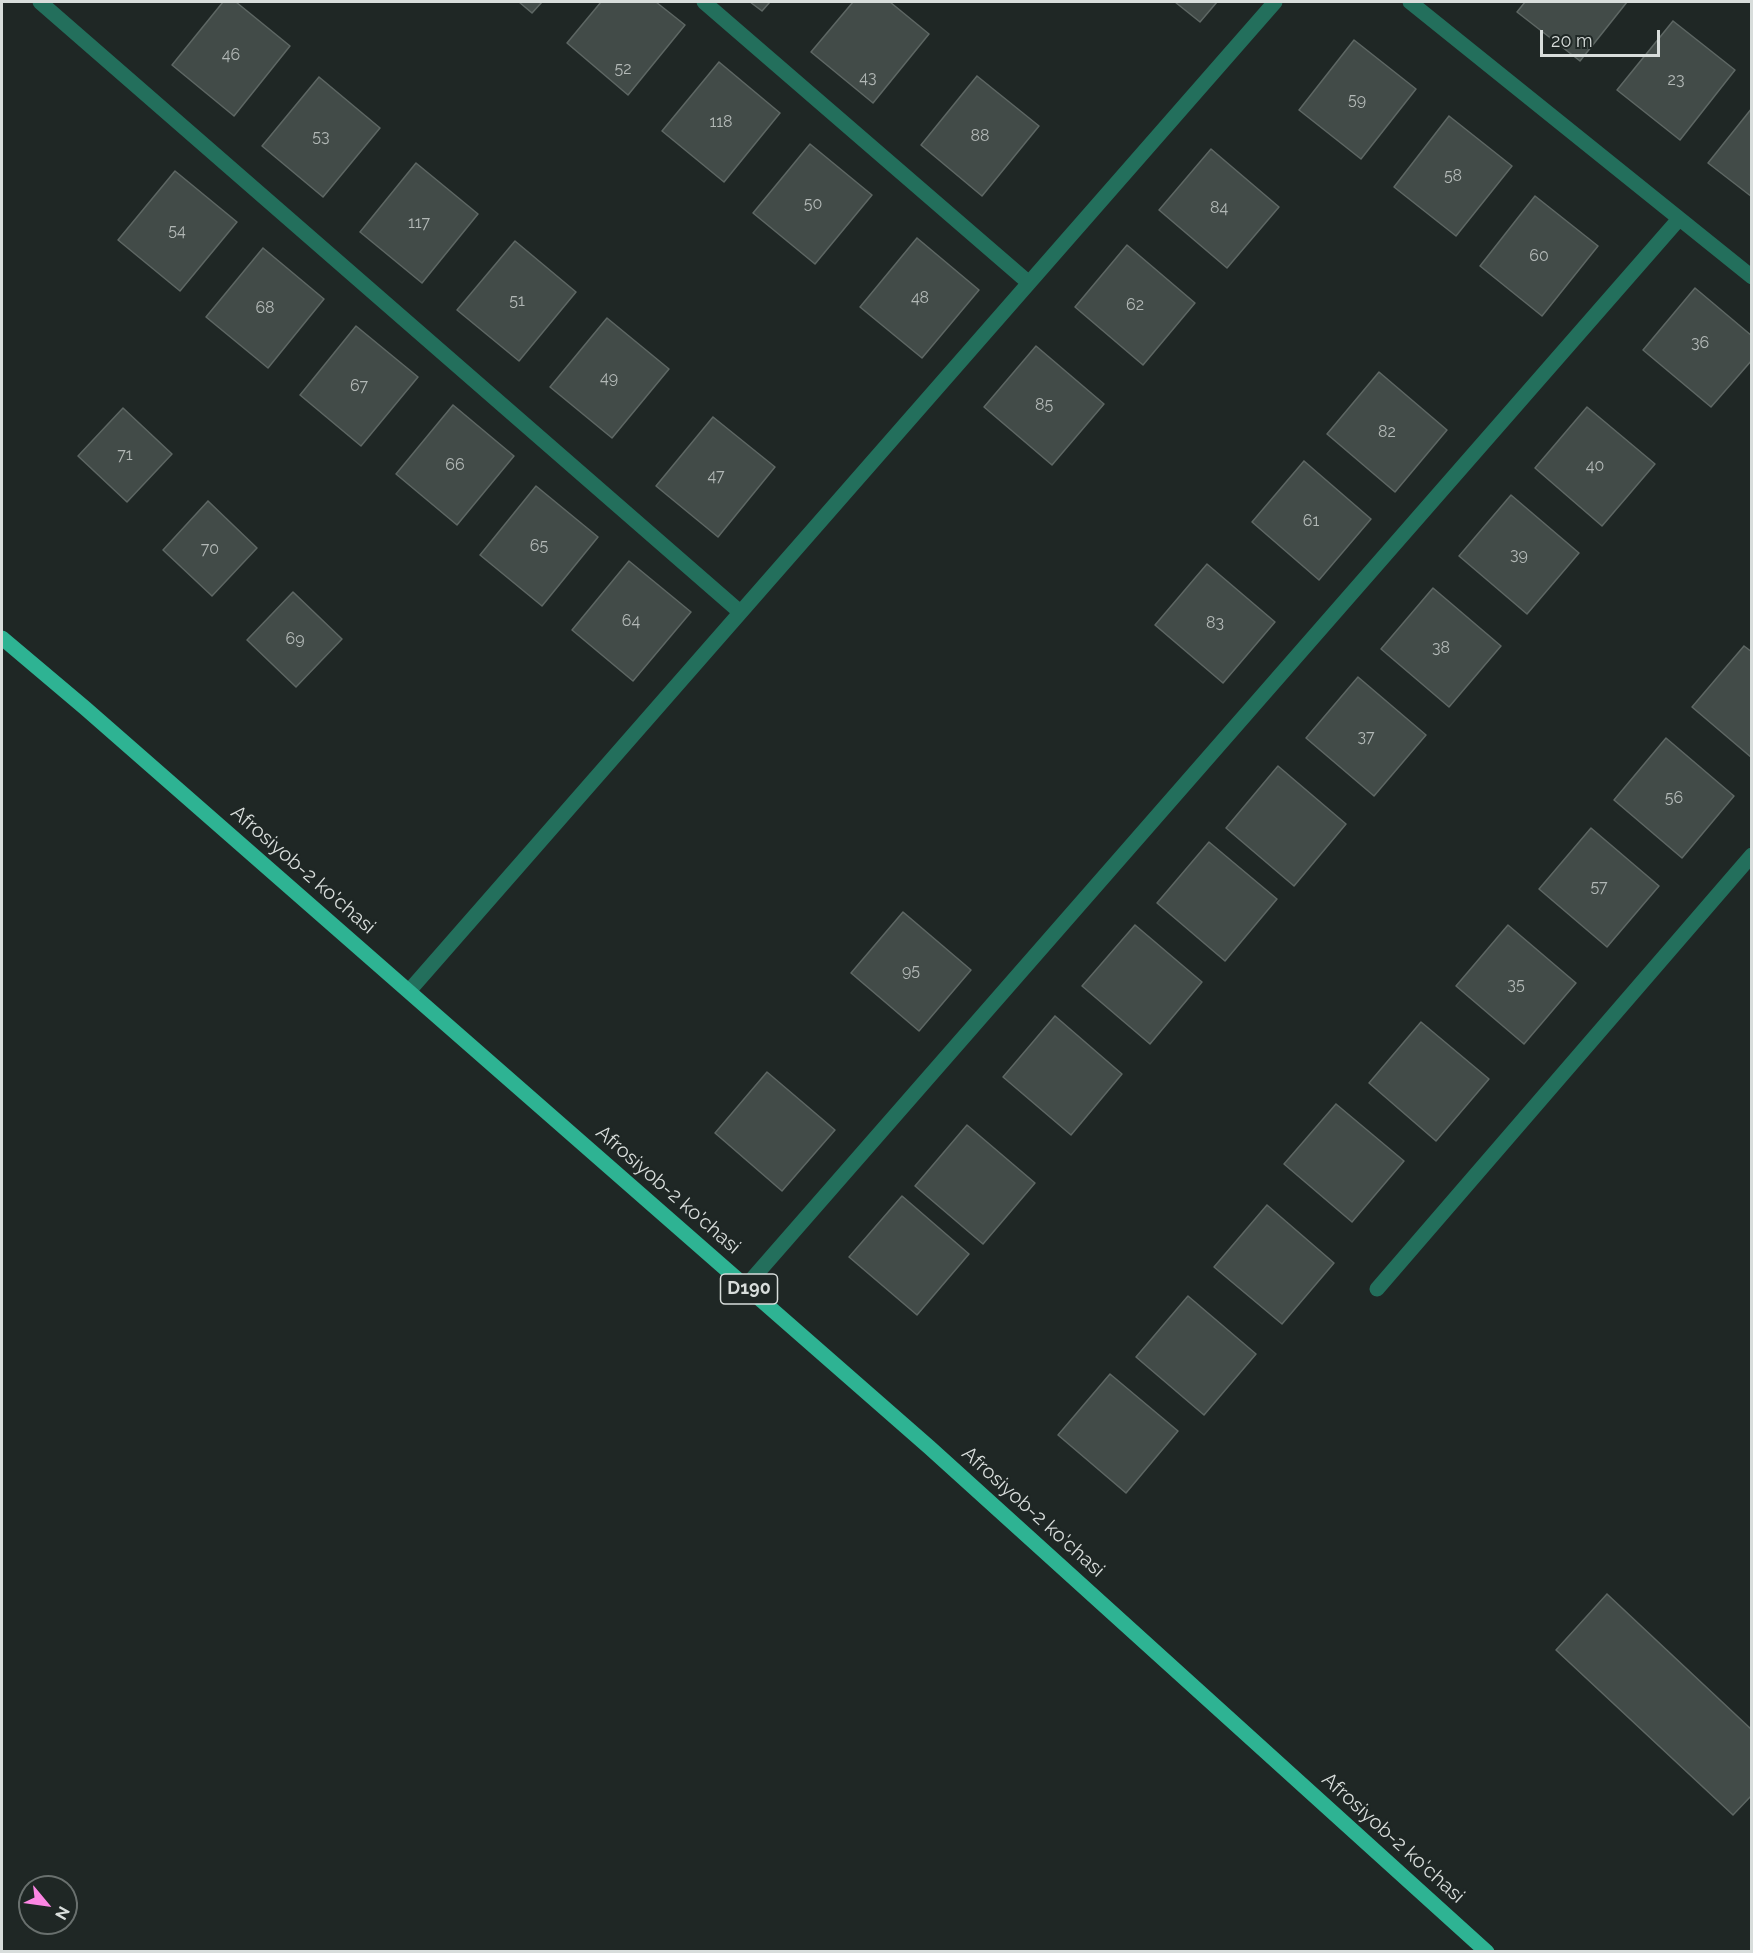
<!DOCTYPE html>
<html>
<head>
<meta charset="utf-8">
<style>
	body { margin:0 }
	#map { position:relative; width:1753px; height:1953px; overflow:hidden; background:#1f2725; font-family:Raleway,sans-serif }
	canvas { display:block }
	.frame { position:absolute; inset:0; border:3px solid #d8dddb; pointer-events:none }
	.north { position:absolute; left:18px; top:1875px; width:60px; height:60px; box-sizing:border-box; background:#1f2725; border:2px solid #69706e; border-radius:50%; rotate:119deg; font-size:16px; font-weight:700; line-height:24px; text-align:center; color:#d8dddb }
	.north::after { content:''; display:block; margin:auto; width:21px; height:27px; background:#fc86e3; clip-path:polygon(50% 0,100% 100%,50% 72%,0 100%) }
	.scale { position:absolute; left:1540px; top:30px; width:120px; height:27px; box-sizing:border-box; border:3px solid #d8dddb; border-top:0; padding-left:8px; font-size:18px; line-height:21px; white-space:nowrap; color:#d8dddb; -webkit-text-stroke:4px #1f2725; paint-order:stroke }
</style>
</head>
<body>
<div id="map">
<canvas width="1753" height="1953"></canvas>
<div class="frame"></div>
<div class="north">N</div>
<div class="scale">20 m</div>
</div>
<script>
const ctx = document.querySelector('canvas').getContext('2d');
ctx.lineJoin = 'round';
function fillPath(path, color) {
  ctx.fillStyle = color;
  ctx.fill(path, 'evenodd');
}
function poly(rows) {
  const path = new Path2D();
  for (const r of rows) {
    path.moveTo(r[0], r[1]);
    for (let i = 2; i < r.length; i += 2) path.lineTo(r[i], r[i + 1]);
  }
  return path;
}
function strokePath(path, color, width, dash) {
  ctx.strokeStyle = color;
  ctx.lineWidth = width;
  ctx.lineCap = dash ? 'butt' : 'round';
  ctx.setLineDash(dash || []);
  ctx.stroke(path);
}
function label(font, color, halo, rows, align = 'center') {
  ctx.font = font + ' Raleway,sans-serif';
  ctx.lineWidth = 5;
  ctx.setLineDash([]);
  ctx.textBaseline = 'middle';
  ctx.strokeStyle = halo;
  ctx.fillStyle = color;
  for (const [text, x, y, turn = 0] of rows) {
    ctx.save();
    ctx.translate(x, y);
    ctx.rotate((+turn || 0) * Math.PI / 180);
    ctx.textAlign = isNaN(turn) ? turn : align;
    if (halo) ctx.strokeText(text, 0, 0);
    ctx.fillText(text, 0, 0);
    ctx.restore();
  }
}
const building = poly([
	[223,2,236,2,290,46,234,116,172,65,223,2],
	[519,2,542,2,532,13,519,2],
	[601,2,656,2,685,25,628,95,567,43,601,2],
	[750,2,770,2,762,11,750,2],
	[853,2,890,2,929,34,873,103,811,52,853,2],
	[1175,2,1217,2,1200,22,1175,2],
	[1525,2,1627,2,1580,61,1517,12,1525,2],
	[1673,21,1735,70,1680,140,1617,90,1673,21],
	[1354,40,1416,89,1361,159,1299,110,1354,40],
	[719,62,780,113,724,182,662,131,719,62],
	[977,76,1039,126,982,196,921,145,977,76],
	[319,77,380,128,323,197,262,146,319,77],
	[1752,108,1752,197,1708,163,1752,108],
	[1449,116,1512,166,1456,236,1394,187,1449,116],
	[810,144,872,195,815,264,753,213,810,144],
	[1211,149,1279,207,1227,268,1159,210,1211,149],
	[416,163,478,214,422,283,360,232,416,163],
	[175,171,237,222,180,291,118,240,175,171],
	[1535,196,1598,246,1542,316,1480,266,1535,196],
	[917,238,979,290,922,358,860,307,917,238],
	[515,241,576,292,519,361,457,310,515,241],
	[1127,245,1195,303,1143,365,1075,307,1127,245],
	[263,248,324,299,268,368,206,317,263,248],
	[1695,288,1752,336,1752,360,1711,407,1643,350,1695,288],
	[607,318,669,369,612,438,550,387,607,318],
	[356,326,418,377,361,446,300,395,356,326],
	[1036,346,1104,404,1052,465,984,407,1036,346],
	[1379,372,1447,430,1395,492,1327,434,1379,372],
	[453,405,514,456,457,525,396,474,453,405],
	[1587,407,1655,464,1602,526,1535,468,1587,407],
	[123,408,172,454,127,502,78,456,123,408],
	[713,417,775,467,718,537,656,486,713,417],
	[1304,461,1371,519,1319,580,1252,522,1304,461],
	[536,486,598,537,542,606,480,555,536,486],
	[1511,495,1579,553,1527,614,1459,556,1511,495],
	[208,501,257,548,212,596,163,550,208,501],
	[629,561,691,612,633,681,572,630,629,561],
	[1207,564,1275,622,1223,683,1155,625,1207,564],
	[1433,588,1501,646,1449,707,1381,649,1433,588],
	[293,592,342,639,296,687,247,640,293,592],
	[1744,646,1752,652,1752,758,1692,707,1744,646],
	[1358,677,1426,735,1374,796,1306,738,1358,677],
	[1666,738,1734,796,1682,858,1614,800,1666,738],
	[1278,766,1346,824,1294,886,1226,828,1278,766],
	[1591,828,1659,886,1607,947,1539,889,1591,828],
	[1209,842,1277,899,1225,961,1157,903,1209,842],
	[903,912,971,970,919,1031,851,973,903,912],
	[1135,925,1202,982,1150,1044,1082,986,1135,925],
	[1508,925,1576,983,1524,1044,1456,986,1508,925],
	[1055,1016,1122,1074,1071,1135,1003,1077,1055,1016],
	[1421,1022,1489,1079,1436,1141,1369,1083,1421,1022],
	[767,1072,835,1130,782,1191,715,1133,767,1072],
	[1336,1104,1404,1161,1352,1222,1284,1164,1336,1104],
	[967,1125,1035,1183,983,1244,915,1186,967,1125],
	[902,1196,969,1254,917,1315,849,1257,902,1196],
	[1267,1205,1334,1263,1282,1324,1214,1267,1267,1205],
	[1188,1296,1256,1354,1204,1415,1136,1357,1188,1296],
	[1110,1374,1178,1431,1126,1493,1058,1435,1110,1374],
	[1607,1594,1752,1730,1752,1795,1733,1815,1556,1650,1607,1594]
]);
const street = poly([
	[40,2,740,612],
	[704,2,1029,283],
	[1410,2,1752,277],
	[409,991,1275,2],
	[746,1286,1679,219],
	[1377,1289,1752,855]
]);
const primary = poly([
	[2,638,85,708,929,1447,1487,1952]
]);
const numberNames = [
	["46",231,55],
	["52",623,69],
	["43",868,78],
	["23",1676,80],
	["59",1357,100],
	["118",721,122],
	["88",980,136],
	["53",321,137],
	["58",1453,176],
	["50",813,204],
	["84",1219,208],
	["117",419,223],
	["54",177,231],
	["60",1539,256],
	["48",920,298],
	["51",517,301],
	["62",1135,305],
	["68",265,308],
	["36",1700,343],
	["49",609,378],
	["67",359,386],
	["85",1044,405],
	["82",1387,432],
	["71",125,455],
	["66",455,465],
	["40",1595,466],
	["47",716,476],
	["61",1311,521],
	["65",539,546],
	["70",210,549],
	["39",1519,555],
	["64",631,621],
	["83",1215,623],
	["69",295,639],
	["38",1441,648],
	["37",1366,737],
	["56",1674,798],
	["57",1599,887],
	["95",911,971],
	["35",1516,985]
];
const shields = [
	[749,1289,57]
];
const shieldNames = [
	["D190",749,1289]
];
const streetNames = [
	["Afrosiyob-2 ko'chasi",303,870,41],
	["Afrosiyob-2 ko'chasi",668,1190,41],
	["Afrosiyob-2 ko'chasi",1033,1512,42],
	["Afrosiyob-2 ko'chasi",1393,1838,42]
];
fillPath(building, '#424b48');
strokePath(building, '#5e6764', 1.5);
strokePath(street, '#236f5c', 15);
strokePath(primary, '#2eb393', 15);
label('16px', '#b2b8b6', null, numberNames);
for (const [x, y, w] of shields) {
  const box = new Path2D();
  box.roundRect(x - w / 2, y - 15, w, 30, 4.5);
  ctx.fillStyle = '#1f2725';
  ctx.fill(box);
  strokePath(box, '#d8dddb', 1.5);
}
label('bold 18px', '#d8dddb', null, shieldNames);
label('20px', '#d8dddb', '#1f2725', streetNames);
</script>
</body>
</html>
